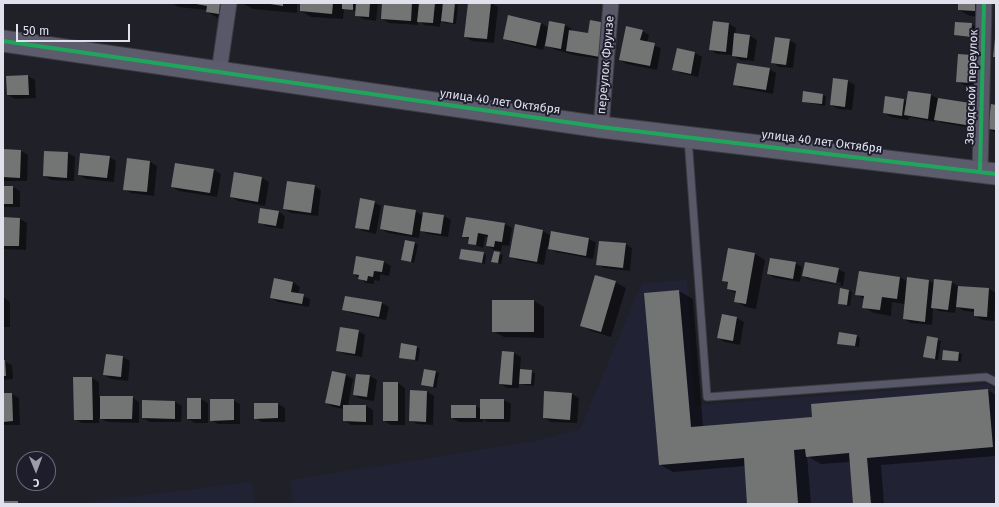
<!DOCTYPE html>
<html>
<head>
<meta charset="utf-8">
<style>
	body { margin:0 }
	#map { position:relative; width:999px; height:507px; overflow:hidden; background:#202028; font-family:"Fira Sans",sans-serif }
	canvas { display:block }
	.frame { position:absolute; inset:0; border:4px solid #e0e1ec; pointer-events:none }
	.north { position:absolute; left:16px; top:451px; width:40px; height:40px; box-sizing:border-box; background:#1d1d2c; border:1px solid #6b6b79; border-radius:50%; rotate:179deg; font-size:11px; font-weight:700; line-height:16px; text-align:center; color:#e0e1ec }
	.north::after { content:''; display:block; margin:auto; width:14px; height:18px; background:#9d9da7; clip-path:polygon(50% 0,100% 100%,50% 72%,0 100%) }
	.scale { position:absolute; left:16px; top:24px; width:114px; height:18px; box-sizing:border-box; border:2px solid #e0e1ec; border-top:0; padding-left:5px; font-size:12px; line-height:14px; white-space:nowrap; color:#e0e1ec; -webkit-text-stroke:3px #1d1d2c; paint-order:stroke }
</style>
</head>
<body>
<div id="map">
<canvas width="999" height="507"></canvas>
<div class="frame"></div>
<div class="north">С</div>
<div class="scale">50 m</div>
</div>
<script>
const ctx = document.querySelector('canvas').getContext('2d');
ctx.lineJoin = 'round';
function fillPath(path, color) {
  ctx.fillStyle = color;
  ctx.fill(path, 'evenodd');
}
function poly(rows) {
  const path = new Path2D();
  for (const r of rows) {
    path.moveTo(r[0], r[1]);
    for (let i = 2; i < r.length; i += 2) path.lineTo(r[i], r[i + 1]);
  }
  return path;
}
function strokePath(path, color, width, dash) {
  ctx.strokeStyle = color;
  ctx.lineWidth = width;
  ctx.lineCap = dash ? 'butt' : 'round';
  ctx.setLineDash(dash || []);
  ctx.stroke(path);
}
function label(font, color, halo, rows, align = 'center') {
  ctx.font = font + ' "Fira Sans",sans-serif';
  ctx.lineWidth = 4;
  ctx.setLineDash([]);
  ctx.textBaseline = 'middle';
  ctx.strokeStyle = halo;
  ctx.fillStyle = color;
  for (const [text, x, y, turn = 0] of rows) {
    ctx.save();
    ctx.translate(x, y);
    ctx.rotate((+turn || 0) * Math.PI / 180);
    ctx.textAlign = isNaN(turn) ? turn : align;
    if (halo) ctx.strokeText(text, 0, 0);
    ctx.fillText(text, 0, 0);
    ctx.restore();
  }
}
const built = poly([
	[687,280,695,405,988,384,996,392,996,504,293,504,290,480,536,441,580,429,642,283],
	[252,482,255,504,88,504,88,502]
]);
const shadow = poly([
	[172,3,231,3,230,19,218,18,207,12,207,10,178,7],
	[242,3,297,3,297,13,253,9],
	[301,3,378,3,376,21,363,19,356,15,356,11,344,9,343,19,311,17,301,11],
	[383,3,442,3,442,8,444,8,444,3,455,4,458,5,456,24,445,23,441,20,440,27,425,25,418,21,418,25,389,23,382,19],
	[469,3,491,3,498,7,494,43,472,41,465,37],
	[959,3,986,3,985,17,970,16,959,10],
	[550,22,565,25,572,29,572,32,589,35,607,60,574,55,553,49,546,45,547,38,546,38,543,50,511,42,504,38,541,23,549,28],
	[714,22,729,24,736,28,735,34,750,36,757,40,754,61,740,60,732,55,717,54,710,50],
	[956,23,975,26,974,38,955,35],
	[642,31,649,35,647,43,661,48,657,70,627,64,620,60],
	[789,40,796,44,793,68,779,67,772,62],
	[695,53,702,57,698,77,680,73,673,69],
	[959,55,972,56,979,60,977,86,964,85,957,81],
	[769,69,776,73,773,94,741,88,734,84],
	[28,76,35,80,36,98,15,99,8,95,7,77],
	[848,81,855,85,852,110,838,109,831,105],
	[909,92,931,95,939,99,970,104,977,108,973,128,942,123,935,119,935,122,909,117,908,120,891,117,884,113,904,100,907,102],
	[804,93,826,96,825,106,803,102],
	[996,106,996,133,989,129],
	[3,150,21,151,28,155,27,181,3,181],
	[45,152,68,153,75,157,74,181,51,180,44,176],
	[109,157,116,161,114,182,86,179,79,175],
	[127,159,150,162,157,166,154,196,131,193,124,189],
	[214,170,221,174,217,197,179,191,172,187],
	[262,178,269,182,265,206,238,201,231,197],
	[314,186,321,190,318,216,291,213,284,209],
	[3,187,13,187,20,191,20,207,3,207],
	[374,202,381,206,376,234,363,231,356,227],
	[278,211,285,216,283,229,266,226,259,222],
	[415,211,424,216,424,213,444,216,451,220,448,237,428,234,420,230,419,238,388,233,381,229],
	[3,218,20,219,27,223,26,250,3,249],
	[466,218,505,224,512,228,509,246,502,245,501,251,494,250,487,246,489,237,485,237,483,248,469,243,469,239,463,236],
	[543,231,550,235,549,240,550,241,589,239,596,243,593,259,556,252,547,247,544,265,517,260,510,256],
	[415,243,418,245,414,263,402,259],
	[625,244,632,248,630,271,604,268,597,264],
	[729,249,755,254,765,260,756,309,746,307,735,301,737,294,728,289,729,284,723,280],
	[494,252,503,255,501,264,492,261],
	[483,253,486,255,485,264,460,258],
	[384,262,391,266,389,276,380,274,380,281,374,280,374,284,366,283,354,274],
	[795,263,802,267,800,282,775,278,768,274],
	[838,269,845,273,843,286,810,280,803,276],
	[809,277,841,283,841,285,809,279],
	[900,277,908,282,908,278,929,281,935,284,951,282,958,286,989,289,996,293,994,321,982,320,975,316,975,312,964,311,956,306,955,313,939,311,933,308,932,325,911,323,904,319,905,304,892,302,891,316,874,313,863,307,864,299,856,294],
	[293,282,300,287,298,294,310,299,309,307,278,302,271,298],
	[615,282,626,288,611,337,591,331,581,325],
	[679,291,693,299,703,427,813,418,988,390,996,395,996,456,881,465,884,504,854,504,851,462,821,464,807,456,811,504,748,504,745,466,673,472,659,464,645,294],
	[849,291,852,292,850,306,839,304],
	[3,297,10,302,10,327,3,327],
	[534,301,544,307,544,338,504,337,493,331],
	[382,303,389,307,386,320,351,313,344,309],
	[722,315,737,318,744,322,740,345,725,342,718,338],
	[358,331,365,335,362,357,344,354,337,350],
	[857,336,860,338,859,347,838,343],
	[928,337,941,341,938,360,924,356],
	[417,347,420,349,418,361,400,357],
	[503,352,514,353,521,357,520,370,535,373,534,386,524,385,519,383,519,388,507,388,500,384],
	[959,353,962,354,961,362,943,359],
	[107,355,123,357,130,361,128,381,111,379,104,375],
	[3,361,12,365,13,379,3,380],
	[332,372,346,375,353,379,348,406,366,406,373,410,373,425,351,425,344,420,344,409,333,407,326,403],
	[435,372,439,373,436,388,422,385],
	[370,376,377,380,374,401,361,399,354,395],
	[92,378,99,382,99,397,132,397,139,402,139,423,108,422,99,418,99,423,82,423,75,419],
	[398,383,405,388,405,425,391,425,384,421],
	[411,391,427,392,434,396,433,425,417,424,410,420],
	[3,394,12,394,19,398,20,425,3,425],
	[572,394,579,398,577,423,551,422,544,418],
	[201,399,208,403,208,423,195,423,188,419],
	[233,400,240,404,240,424,218,424,211,420],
	[504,400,511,404,510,422,488,422,483,419,483,422,459,422,452,418,476,406,481,409],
	[175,402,182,406,181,422,150,422,143,418],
	[255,404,278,404,285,408,285,422,262,422,255,418]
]);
const building = poly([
	[191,3,220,3,219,14,206,12,207,6],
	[264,3,283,3,283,6],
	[300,3,333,3,332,14,300,11],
	[342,3,353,3,353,10,342,9],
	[356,3,370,3,369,17,355,16],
	[382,3,412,3,411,21,381,19],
	[419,3,435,3,433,23,417,22],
	[443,3,455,3,453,23,441,21],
	[468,3,491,3,487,39,464,37],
	[958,3,975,3,975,11,958,10],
	[508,15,541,23,536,46,503,39],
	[590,20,606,23,600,57,566,51,569,30,588,33],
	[549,21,565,24,561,49,545,46],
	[713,21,729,23,726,52,709,50],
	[955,22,972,23,971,37,954,35],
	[626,26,643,30,640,40,655,43,650,66,619,60],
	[734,33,750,35,747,58,732,56],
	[775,37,790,39,786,65,771,63],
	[995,38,996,38,996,57,993,57],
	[677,48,695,52,691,74,672,70],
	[958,54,972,55,970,83,956,82],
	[737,63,770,68,766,90,733,85],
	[28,75,29,95,7,95,6,76],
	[833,78,848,80,845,107,830,105],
	[803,91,823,94,822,104,802,102],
	[908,91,931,94,928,119,904,115],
	[885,96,904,99,902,116,883,113],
	[938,98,970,103,966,125,934,120],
	[991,104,996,105,996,130,988,129],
	[3,149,21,150,20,178,3,177],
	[44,151,68,152,67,178,43,176],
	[80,153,110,156,107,178,78,175],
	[127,158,150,161,147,192,123,190],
	[175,163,214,169,210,193,171,187],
	[234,172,262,177,258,202,230,197],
	[287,181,315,185,311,213,283,209],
	[3,186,13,186,13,204,3,204],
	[360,198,375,201,369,230,355,228],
	[384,205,416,210,412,235,380,229],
	[260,208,279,211,276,226,258,223],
	[423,212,444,215,441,234,420,231],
	[3,217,20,218,19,246,3,246],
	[466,217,505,223,502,242,495,241,494,247,486,246,488,235,478,233,476,245,468,244,469,237,462,237],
	[515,224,543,230,537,262,509,257],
	[551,231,589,238,586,256,548,249],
	[405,240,415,242,411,262,401,260],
	[599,241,626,243,623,268,596,265],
	[728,248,755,253,746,304,734,302,736,291,727,289,728,282,722,281],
	[461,249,484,252,482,263,459,259],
	[494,251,500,252,498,263,491,262],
	[356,256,384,261,382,272,374,271,373,277,368,276,367,281,358,279,359,275,353,274],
	[770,258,796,262,793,279,767,274],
	[805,262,839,268,836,283,802,276],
	[859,271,900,277,897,299,882,297,880,310,862,308,864,296,855,295],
	[595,275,616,281,601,332,580,326],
	[907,277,929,280,925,322,903,319],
	[274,278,293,282,291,292,304,294,302,304,270,298],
	[934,279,952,281,948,310,931,308],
	[958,286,989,288,987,317,974,316,974,309,956,307],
	[840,288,849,290,847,305,838,304],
	[679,290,691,427,812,417,811,404,988,389,993,447,867,458,871,504,853,504,849,453,806,457,805,449,794,450,798,503,784,504,747,504,744,458,659,465,644,293],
	[345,296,382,302,379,317,342,310],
	[492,300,534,300,534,332,492,332],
	[722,314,737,317,733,341,717,338],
	[340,327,359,330,355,354,336,351],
	[839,332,857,335,855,346,837,344],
	[927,336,938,338,935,359,923,357],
	[401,343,417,346,415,360,399,358],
	[943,350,959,352,958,361,942,360],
	[502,351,514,352,512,385,499,384],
	[106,354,123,356,121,377,103,375],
	[3,360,5,360,6,376,3,376],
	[424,369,436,371,433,387,421,385],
	[520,369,532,370,531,384,519,384],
	[332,371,346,374,340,406,325,403],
	[356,374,370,375,367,397,353,395],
	[73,377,92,377,93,420,74,420],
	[383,382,398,382,398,421,383,421],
	[410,390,427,391,426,422,409,421],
	[544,391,572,393,570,420,543,418],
	[3,393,12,393,13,421,3,422],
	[100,396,133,396,132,419,100,419],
	[187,398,201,398,201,419,187,419],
	[210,399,234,399,234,420,210,421],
	[480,399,504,399,504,419,480,419],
	[142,400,175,401,175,419,142,418],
	[254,403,278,403,278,418,254,419],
	[343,405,366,405,366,422,343,421],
	[451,405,476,405,476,418,451,418],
	[3,501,18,501,18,504,3,504]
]);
const lane = poly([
	[688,138,707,397,986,377,996,382]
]);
const street = poly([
	[219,72,229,3],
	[601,127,611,3],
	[980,172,984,3]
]);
const secondary = poly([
	[3,41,601,127,996,174]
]);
const cycleway = poly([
	[3,41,601,127,996,174],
	[980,172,984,3]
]);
const streetNames = [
	["переулок Фрунзе",606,65,-85],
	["Заводской переулок",972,87,-88],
	["улица 40 лет Октября",500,102,8],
	["улица 40 лет Октября",822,142,7]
];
fillPath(built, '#222235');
fillPath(shadow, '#0007');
fillPath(building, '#737474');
strokePath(lane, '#3c3c43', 9);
strokePath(street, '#3c3c43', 17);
strokePath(secondary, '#3c3c43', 23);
strokePath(lane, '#595868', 7);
strokePath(street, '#595868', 15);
strokePath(secondary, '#5c5c6c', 21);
strokePath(cycleway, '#20a55d', 4);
label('12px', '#e0e1ec', '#1d1d2c', streetNames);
</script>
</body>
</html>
